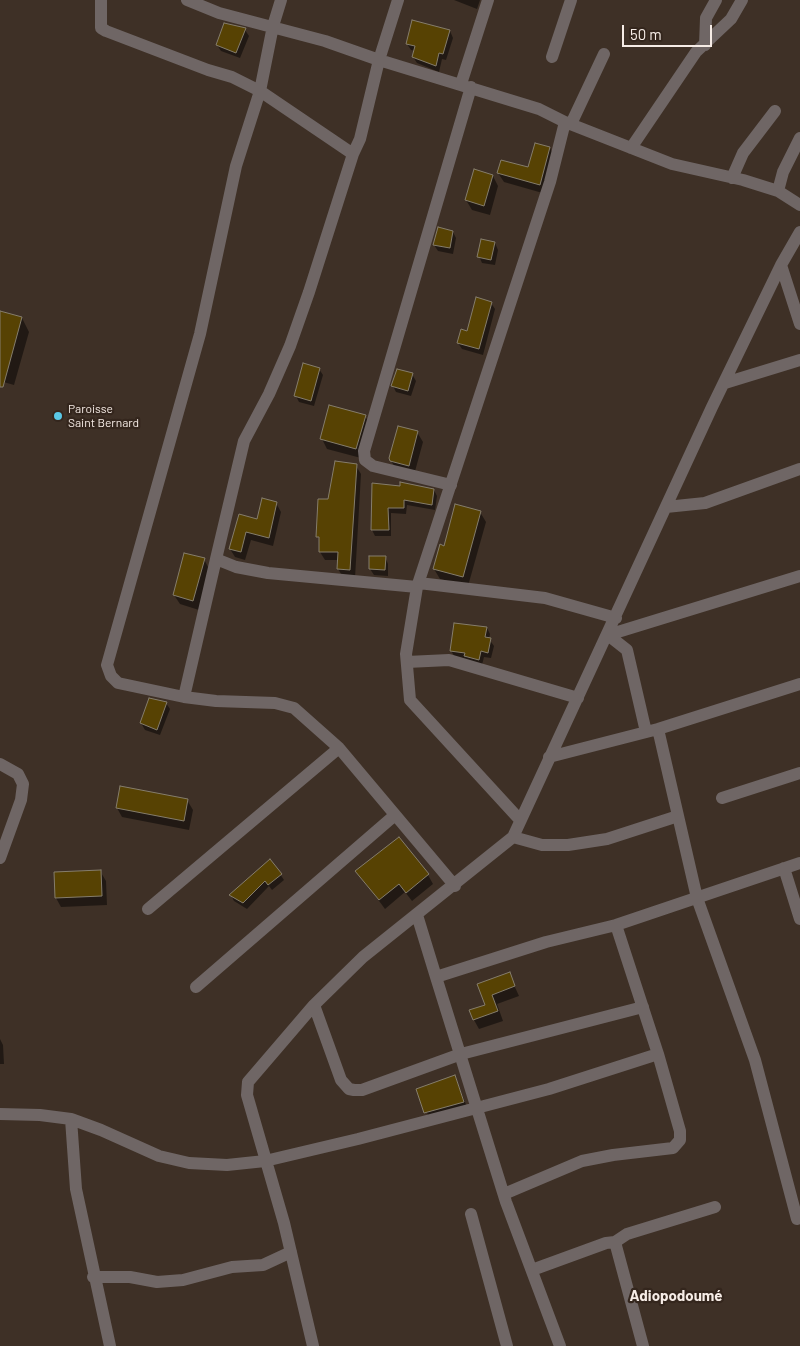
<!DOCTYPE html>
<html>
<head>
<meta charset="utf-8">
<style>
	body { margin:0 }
	#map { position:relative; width:800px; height:1346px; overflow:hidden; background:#3e3026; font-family:Barlow,sans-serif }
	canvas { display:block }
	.scale { position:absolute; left:622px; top:25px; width:90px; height:22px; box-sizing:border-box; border:2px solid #f6ece6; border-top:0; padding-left:6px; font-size:15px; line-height:18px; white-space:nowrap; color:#f6ece6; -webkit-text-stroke:4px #34261d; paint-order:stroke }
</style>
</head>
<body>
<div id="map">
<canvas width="800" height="1346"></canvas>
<div class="scale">50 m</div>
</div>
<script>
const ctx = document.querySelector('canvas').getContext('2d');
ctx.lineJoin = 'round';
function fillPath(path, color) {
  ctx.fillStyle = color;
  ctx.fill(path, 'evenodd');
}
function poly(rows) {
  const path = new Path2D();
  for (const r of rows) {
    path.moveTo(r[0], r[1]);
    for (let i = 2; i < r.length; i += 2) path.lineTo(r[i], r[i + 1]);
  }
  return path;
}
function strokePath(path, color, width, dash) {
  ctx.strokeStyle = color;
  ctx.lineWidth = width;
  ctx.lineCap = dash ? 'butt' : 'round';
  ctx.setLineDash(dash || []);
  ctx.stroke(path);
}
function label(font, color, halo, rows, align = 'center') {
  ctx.font = font + ' Barlow,sans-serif';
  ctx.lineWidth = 4.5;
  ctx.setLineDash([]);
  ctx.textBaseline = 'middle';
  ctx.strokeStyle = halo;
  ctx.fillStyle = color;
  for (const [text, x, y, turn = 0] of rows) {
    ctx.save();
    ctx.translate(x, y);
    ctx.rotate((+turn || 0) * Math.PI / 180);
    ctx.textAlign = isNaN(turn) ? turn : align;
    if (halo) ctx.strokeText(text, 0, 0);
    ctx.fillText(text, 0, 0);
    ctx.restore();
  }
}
const shadow = poly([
	[454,0,480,0,477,9],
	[413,21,450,31,453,38,446,60,442,59,439,72,417,63,413,57,415,51,411,50,407,44],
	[245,30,249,36,240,58,221,51,217,45],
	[550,148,555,158,546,194,504,182,498,173,529,169],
	[493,176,498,186,490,215,472,210,466,200],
	[453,232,456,238,453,254,438,251,434,245],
	[495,243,498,250,495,265,482,263,479,256],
	[491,303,495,309,483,355,462,349,458,343],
	[0,312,22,318,29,332,14,385,0,381],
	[319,369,323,375,314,406,299,402,296,396],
	[412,374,416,381,411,396,396,392,393,386],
	[365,416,371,426,361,458,327,449,322,439],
	[417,432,423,442,414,475,397,470,391,461],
	[356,466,361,474,355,578,343,577,338,569,339,560,325,560,320,552,320,541,318,536,329,501],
	[373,485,434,490,437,496,435,510,407,505,406,514,391,513,391,536,375,536,372,530],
	[276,503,281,512,273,546,251,540,245,560,235,557,230,549,240,515,258,520],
	[480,512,486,522,468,586,440,579,434,569,445,547],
	[371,557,385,557,388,564,388,576,374,575,370,569],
	[204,559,209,569,199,610,180,604,174,595],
	[487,628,490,634,489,639,494,646,491,658,484,657,482,665,455,657,451,651],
	[166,703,170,709,160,735,145,730,141,723],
	[187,800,193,810,189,830,122,817,117,808],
	[100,871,106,881,107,905,61,907,56,898],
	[357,871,428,875,433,884,412,901,405,892,385,909],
	[280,874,284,880,272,890,269,886,247,909,234,901,231,895],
	[509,974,519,996,497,1004,503,1021,479,1029,474,1020,486,1005,479,985],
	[0,1039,3,1045,4,1064,0,1064],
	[455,1077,469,1112,431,1122,417,1090]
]);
const building = poly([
	[412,20,450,30,443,54,439,53,436,66,412,57,415,46,406,44,412,20],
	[224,23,246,28,236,53,216,45,224,23],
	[535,143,550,147,540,185,497,173,501,160,528,167,535,143],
	[474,169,493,175,484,206,465,200,474,169],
	[438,227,453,231,450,248,433,245,438,227],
	[481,239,495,242,491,260,477,257,481,239],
	[476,297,492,302,479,349,457,343,461,329,467,331,476,297],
	[0,311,22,317,3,387,0,387,0,311],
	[303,363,320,368,311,401,294,396,303,363],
	[397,369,413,373,408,391,391,386,397,369],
	[329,405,366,415,356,449,320,439,329,405],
	[398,426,418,431,409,466,390,461,389,458,398,426],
	[335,461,357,464,350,570,337,569,338,552,319,552,319,537,316,537,318,499,328,499,335,461],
	[400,482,434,489,432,505,404,500,404,508,388,508,389,530,371,530,372,483,400,486,400,482],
	[262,498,277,502,269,538,246,532,241,552,229,549,239,514,257,519,262,498],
	[455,504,481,511,463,577,433,569,440,544,444,546,455,504],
	[184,553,205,558,193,601,173,595,184,553],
	[369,556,386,556,385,570,369,569,369,556],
	[454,623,487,627,485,637,491,638,488,653,481,651,479,660,464,656,465,653,450,651,454,623],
	[149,698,167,702,157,730,140,723,149,698],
	[120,786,188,799,184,821,116,808,120,786],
	[399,837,429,874,406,893,399,884,379,900,355,871,399,837],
	[270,859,282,874,268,885,265,881,243,903,229,895,270,859],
	[101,870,102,896,55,898,54,872,101,870],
	[510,972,515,986,492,995,498,1011,473,1020,469,1010,485,1005,477,984,510,972],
	[455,1075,464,1102,424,1113,416,1089,455,1075]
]);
const minor = poly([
	[101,0,101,28,106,31,208,70,232,77,260,91,353,154],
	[187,0,219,13,325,41,379,60,539,109,565,122,672,164,743,180,778,191,800,205],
	[281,0,273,26,260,91,236,166,200,334,107,665,111,676,118,683,184,697,216,701,275,703,294,708,339,748,455,886],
	[398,0,379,60,360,139,353,154,309,292,290,346,269,394,244,441,216,559,236,567,268,573,417,587,550,182,565,122],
	[705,45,706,18,716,0],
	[552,57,571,0],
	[461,84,488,0],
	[571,124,604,54],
	[631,148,696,52,731,19,742,0],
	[732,178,743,153,775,111],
	[778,191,783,172,800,138],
	[781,265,800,324],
	[725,383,800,360],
	[451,485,373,466,365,460,364,451,471,87],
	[666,507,705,503,800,469],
	[419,583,545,598,616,618],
	[417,587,406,654,410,700,520,820],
	[608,635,800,576],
	[608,635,627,650,646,732],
	[407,662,449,660,578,698],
	[184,697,216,559],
	[658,729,697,898,755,1060,797,1219],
	[549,757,658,729,800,684],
	[0,764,18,774,23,784,21,800,0,858],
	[722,798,800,773],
	[513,837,542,845,568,845,607,839,678,816],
	[784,868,800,919],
	[148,909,339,748],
	[417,915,436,977,546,942,616,925,800,863],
	[436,977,506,1202,560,1346],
	[196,987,395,815],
	[314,1005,341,1080,349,1089,354,1090,362,1090,461,1054,643,1007],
	[0,1114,40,1115,71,1119,101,1130,159,1156,189,1163,227,1165,265,1161,358,1139,549,1089,658,1054],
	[71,1119,76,1189,110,1346],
	[504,1194,582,1161,613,1155,673,1148,680,1140,680,1131,658,1054,616,925],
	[471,1214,507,1346],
	[615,1242,643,1346],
	[532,1270,606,1243,615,1242,627,1234,715,1207],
	[93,1277,130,1277,157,1282,183,1280,232,1267,263,1265,291,1252],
	[313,1346,284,1223,247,1095,248,1082,314,1005,363,957,513,837,712,407,781,265,800,232]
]);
const markers = [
	[58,416,5,"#5ac8e6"]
];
const poiNames = [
	["Paroisse",68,409],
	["Saint Bernard",68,423]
];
const quarterNames = [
	["Adiopodoumé",676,1296]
];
fillPath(shadow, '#0007');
fillPath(building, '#574203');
strokePath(building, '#857d6c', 1);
strokePath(minor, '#6f6665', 12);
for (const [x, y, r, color] of markers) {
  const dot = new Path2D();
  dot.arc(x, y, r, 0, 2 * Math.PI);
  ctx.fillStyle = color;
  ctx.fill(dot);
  strokePath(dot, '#34261d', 2);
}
label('12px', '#f6ece6', '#34261d', poiNames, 'left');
label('bold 15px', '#f6ece6', '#34261d', quarterNames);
</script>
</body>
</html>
